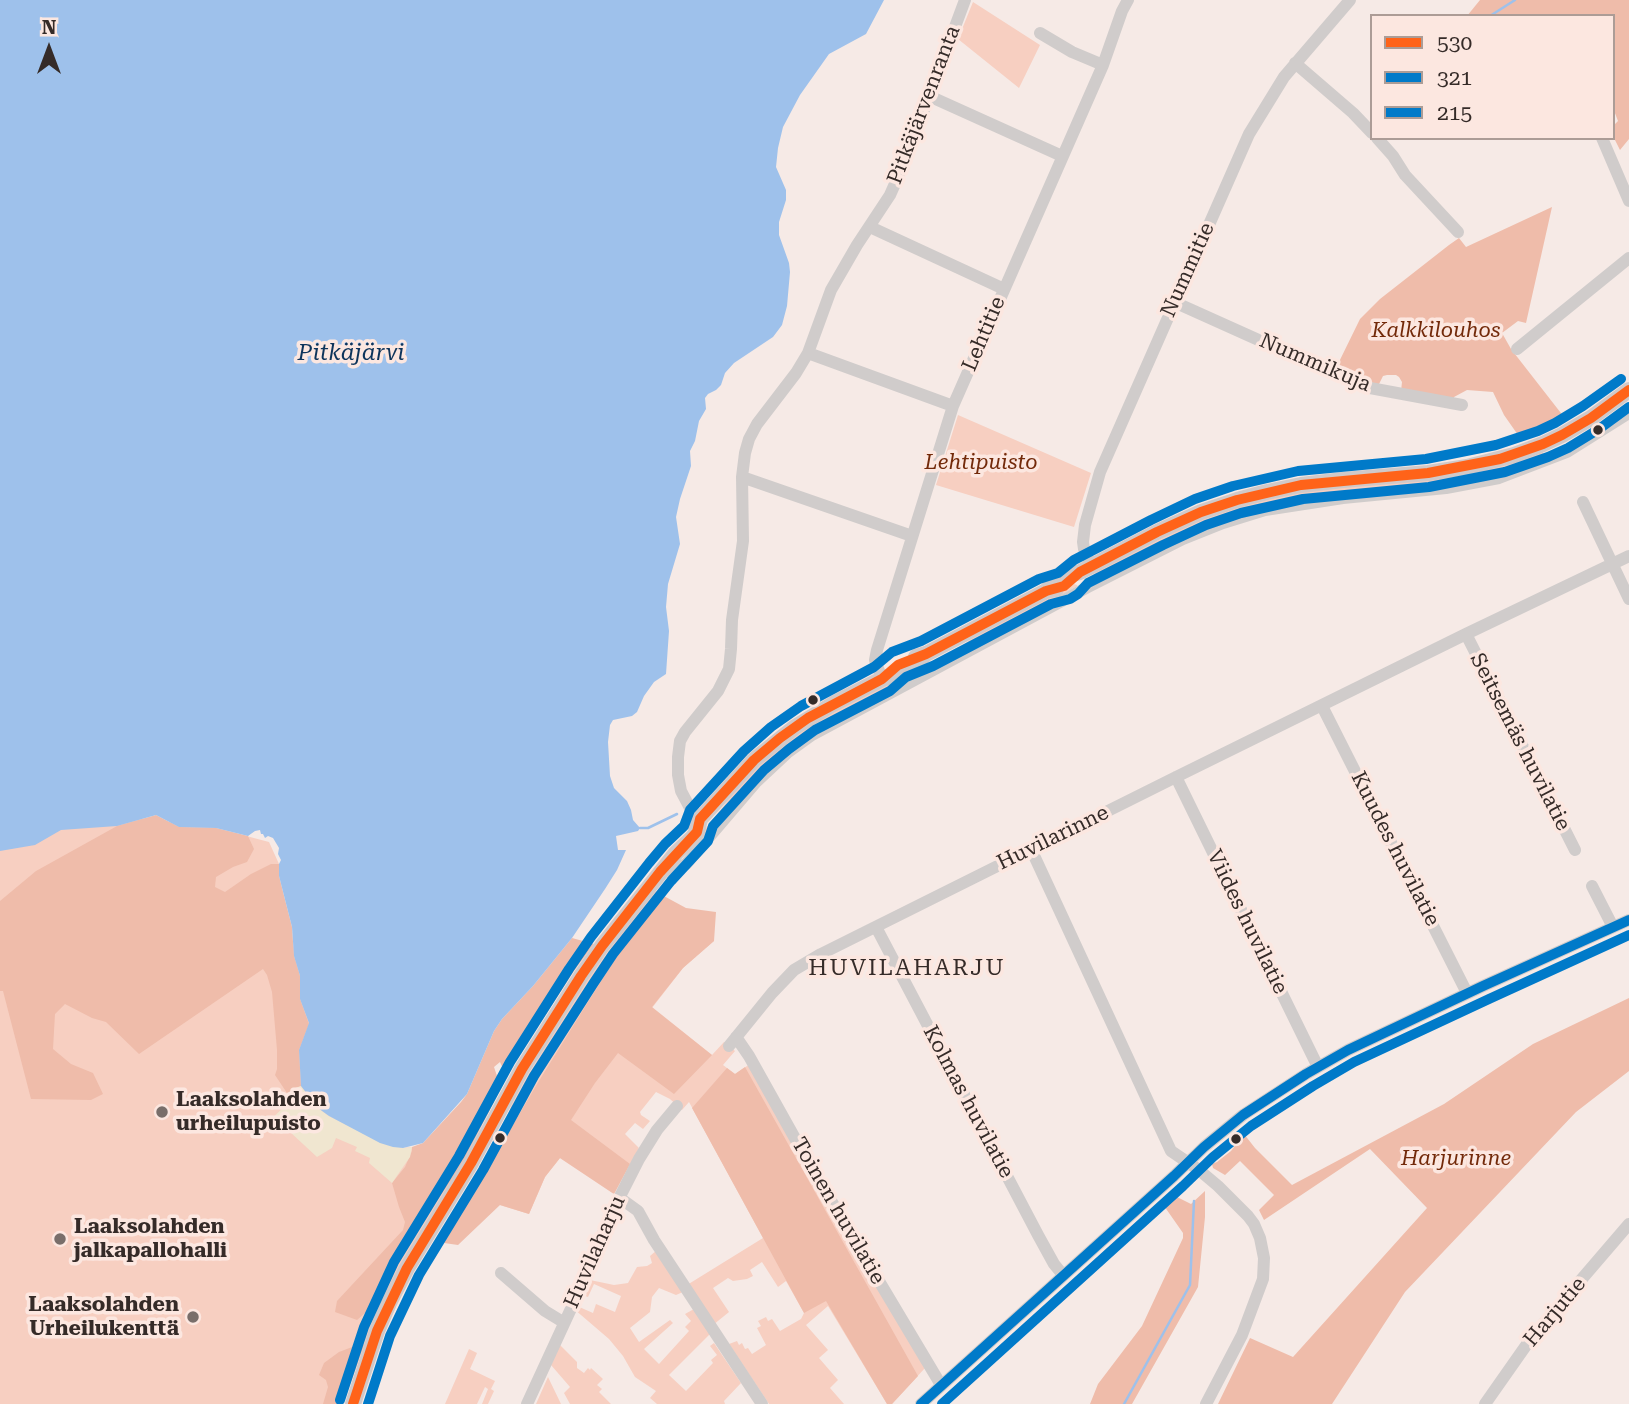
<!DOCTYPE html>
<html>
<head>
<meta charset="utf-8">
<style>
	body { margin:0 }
	#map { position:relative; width:1629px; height:1404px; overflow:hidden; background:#f6eae6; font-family:"Roboto Serif",serif }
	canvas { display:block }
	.legend { position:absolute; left:1370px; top:14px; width:245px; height:126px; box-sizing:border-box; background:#fce7e0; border:2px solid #ac9c96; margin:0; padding:9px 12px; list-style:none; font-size:21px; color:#352b28 }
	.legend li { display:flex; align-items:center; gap:14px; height:35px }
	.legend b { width:35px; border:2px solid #ac9c96 }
	.north { position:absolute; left:14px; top:14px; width:70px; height:70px; -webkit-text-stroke:5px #fce7e0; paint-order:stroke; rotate:0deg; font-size:19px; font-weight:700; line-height:28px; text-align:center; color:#352b28 }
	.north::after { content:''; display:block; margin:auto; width:24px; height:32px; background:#352b28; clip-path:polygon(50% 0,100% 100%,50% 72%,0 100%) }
</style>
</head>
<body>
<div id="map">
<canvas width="1629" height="1404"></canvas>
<ul class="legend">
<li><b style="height:9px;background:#ff6319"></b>530</li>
<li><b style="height:9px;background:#007ac9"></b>321</li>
<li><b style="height:9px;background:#007ac9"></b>215</li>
</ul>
<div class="north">N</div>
</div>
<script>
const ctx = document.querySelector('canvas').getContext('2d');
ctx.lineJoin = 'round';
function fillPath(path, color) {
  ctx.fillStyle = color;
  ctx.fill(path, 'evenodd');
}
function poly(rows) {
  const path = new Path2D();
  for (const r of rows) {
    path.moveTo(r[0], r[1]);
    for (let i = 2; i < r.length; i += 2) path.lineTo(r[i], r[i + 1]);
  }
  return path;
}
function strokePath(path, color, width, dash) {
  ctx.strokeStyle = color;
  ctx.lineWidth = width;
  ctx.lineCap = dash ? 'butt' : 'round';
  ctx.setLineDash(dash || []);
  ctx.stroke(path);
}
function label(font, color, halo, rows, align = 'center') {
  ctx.font = font + ' "Roboto Serif",serif';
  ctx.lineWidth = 7;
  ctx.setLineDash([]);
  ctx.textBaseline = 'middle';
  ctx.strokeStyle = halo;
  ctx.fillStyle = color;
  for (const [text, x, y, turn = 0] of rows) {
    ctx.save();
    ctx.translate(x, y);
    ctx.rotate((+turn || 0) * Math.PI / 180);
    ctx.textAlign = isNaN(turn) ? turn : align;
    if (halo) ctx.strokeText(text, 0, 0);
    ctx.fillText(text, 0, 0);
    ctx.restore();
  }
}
const green = poly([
	[973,2,1040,45,1019,88,958,39],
	[958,415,1091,473,1074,527,936,485],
	[1542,451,1546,458,1477,479,1292,500,1092,578,1091,577,1097,571,1152,543,1198,521,1260,499],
	[1074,584,1077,585,1077,586,916,677,917,670,936,663,959,651,962,646,976,635],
	[907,673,911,680,807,736,702,841,698,838,741,784,771,754,796,734,826,715],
	[0,800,216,828,269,842,279,864,279,876,329,1116,353,1128,403,1148,412,1147,461,1166,369,1333,343,1404,0,1404],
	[656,891,714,941,683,968,652,1008,712,1055,724,1042,729,1046,735,1051,723,1065,735,1074,753,1062,925,1368,892,1404,887,1404,828,1306,806,1325,828,1350,819,1358,838,1380,830,1388,844,1404,769,1404,729,1344,737,1341,739,1345,742,1343,745,1349,748,1348,752,1354,766,1345,757,1328,761,1326,758,1321,766,1317,768,1321,772,1319,780,1331,801,1319,804,1313,786,1281,778,1287,762,1262,750,1270,753,1276,747,1279,733,1281,728,1278,713,1288,729,1312,713,1325,687,1285,763,1238,689,1102,682,1110,670,1099,656,1092,640,1112,641,1115,650,1121,643,1129,635,1123,625,1134,639,1148,614,1194,560,1158,545,1177,529,1214,464,1194,499,1137,505,1124,511,1106,528,1075,576,996,633,917],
	[657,1250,683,1292,676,1295,659,1288,652,1297,650,1312,630,1328,639,1342,670,1320,673,1323,644,1349,659,1364,689,1331,685,1327,691,1321,685,1314,694,1309,710,1334,669,1375,686,1391,713,1363,711,1360,717,1355,710,1346,714,1343,741,1383,724,1401,725,1404,657,1404,650,1398,656,1391,635,1377,623,1356,609,1339,574,1309,577,1306,593,1313,596,1304,615,1312,621,1296,594,1284,588,1297,582,1295,590,1280,614,1285,628,1283,637,1267,647,1266,652,1263,650,1256],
	[560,1345,577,1362,577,1368,584,1373,588,1368,590,1370,591,1368,603,1379,597,1385,602,1389,599,1392,611,1404,570,1404,564,1393,570,1387,551,1365],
	[469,1349,477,1353,470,1369,495,1381,491,1389,494,1391,488,1404,482,1404,488,1389,485,1387,477,1404,445,1404],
	[548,1377,561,1404,536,1404]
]);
const forest = poly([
	[1480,0,1629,0,1629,139,1620,150,1613,136,1613,126,1618,121,1613,108,1613,16,1467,16],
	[1552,207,1526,323,1518,321,1502,333,1511,349,1564,417,1518,435,1504,415,1493,392,1467,390,1454,397,1453,400,1401,391,1402,382,1399,377,1396,375,1387,375,1383,376,1378,386,1336,368,1360,319,1380,299,1449,245,1459,238,1466,247],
	[156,815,179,827,216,828,248,836,254,849,247,862,233,867,216,877,215,887,225,892,251,874,271,864,279,864,279,876,292,927,294,956,300,976,300,999,309,1024,299,1050,301,1086,295,1088,289,1096,275,1075,277,1069,277,1050,272,992,267,975,263,969,139,1054,106,1022,92,1018,65,1004,55,1014,53,1049,71,1064,93,1073,103,1094,91,1100,31,1099,3,991,0,991,0,901,36,871,117,826],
	[662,895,686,908,716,912,714,941,683,968,652,1007,712,1055,674,1094,618,1053,595,1083,571,1120,630,1164,614,1194,560,1158,545,1177,529,1214,500,1205,458,1245,444,1243,537,1084,593,994,626,942],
	[572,938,594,944,574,971,511,1068,504,1071,500,1062,494,1067,498,1079,494,1102,461,1166,414,1234,406,1239,381,1299,357,1320,335,1312,337,1301,403,1230,405,1222,399,1207,392,1183,405,1167,412,1151,412,1147,423,1143,461,1102,467,1094,494,1031,502,1019,533,986],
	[1629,998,1629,1071,1576,1112,1405,1292,1332,1404,1218,1404,1250,1338,1293,1357,1427,1208,1370,1149,1264,1220,1259,1210,1274,1195,1240,1161,1225,1175,1213,1168,1212,1164,1217,1162,1231,1151,1244,1134,1255,1148,1292,1185,1444,1104,1533,1044],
	[745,1067,918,1376,892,1404,887,1404,826,1301,804,1313,692,1108,727,1068,735,1074],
	[1205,1191,1205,1217,1198,1287,1132,1404,1090,1404,1098,1384,1142,1326,1183,1238,1183,1233,1162,1203,1173,1195,1191,1204],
	[360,1344,364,1345,343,1404,323,1404,328,1387,326,1380,319,1375,324,1363,339,1352]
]);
const sand = poly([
	[301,1086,318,1108,329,1116,363,1133,403,1148,412,1147,410,1157,392,1183,369,1163,370,1158,355,1151,357,1147,336,1138,332,1148,317,1157,290,1132,274,1128,269,1121,283,1108,291,1090]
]);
const water = poly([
	[0,0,884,0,866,34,829,54,800,95,783,127,778,148,776,167,786,190,786,200,779,222,779,235,789,263,790,272,787,306,782,325,773,337,734,363,725,373,721,385,716,390,708,394,705,398,706,409,699,421,695,441,690,451,691,466,680,499,676,517,680,544,668,584,666,607,669,631,666,674,654,682,644,696,637,712,632,716,613,720,610,725,608,742,610,776,614,788,627,801,631,810,633,820,640,828,638,831,616,836,618,850,626,850,617,870,605,889,572,938,533,986,502,1019,494,1031,467,1094,423,1143,403,1148,393,1147,380,1143,329,1116,318,1108,301,1086,299,1050,309,1023,300,999,300,976,294,956,292,927,279,876,279,864,281,860,278,854,279,848,273,838,268,836,265,838,263,834,261,834,260,830,255,831,248,836,216,828,179,827,156,815,117,826,61,830,35,845,0,851]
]);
const stream = poly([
	[1490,16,1515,0],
	[694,801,751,740],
	[640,828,648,828,677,814],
	[1124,1404,1190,1285,1194,1201]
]);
const minor = poly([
	[1040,33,1072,52,1103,65],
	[1295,63,1353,113,1372,133],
	[929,96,1062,156],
	[1377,138,1393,156,1405,175,1458,232],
	[1602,138,1629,201],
	[870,227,1004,289],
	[1174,302,1332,373,1370,388,1462,405],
	[1517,349,1629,258],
	[808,353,953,406],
	[742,477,912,536],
	[1583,502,1629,599],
	[1091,566,1084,549,1083,542,1085,525,1100,472,1249,134,1284,77,1350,0],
	[1466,634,1575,850],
	[882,679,875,660,877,650,953,406,1103,65,1122,11,1128,0],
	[1322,706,1467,993],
	[1176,777,1318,1067],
	[700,819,690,808,681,791,678,775,678,757,680,741,685,732,718,691,729,669,731,649,732,620,743,541,742,477,745,453,749,439,757,424,796,373,808,353,831,290,857,245,890,195,905,161,965,0],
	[1031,849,1171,1151,1199,1170,1218,1186,1248,1216,1254,1224,1260,1238,1264,1258,1263,1279,1242,1335,1206,1404],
	[660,872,674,869,686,864,756,782,787,753,812,735,1088,587,1183,539,1223,523,1265,510,1343,498,1446,488,1499,478,1567,452,1629,413],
	[1592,886,1613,927],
	[876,927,1038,1235,1054,1264,1063,1275],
	[736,1037,749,1056,811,1167,941,1385],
	[729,1046,772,993,794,970,821,954,1176,777,1466,634,1629,556],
	[620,1198,638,1211,654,1240,762,1404],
	[501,1273,545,1311,563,1322],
	[527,1404,593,1261,607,1222,639,1159,657,1130,677,1106],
	[921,1404,1174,1176,1204,1147,1243,1115,1306,1074,1348,1050,1483,986,1629,920],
	[1485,1404,1532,1337,1629,1224]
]);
const major = poly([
	[1046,591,1055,581,1065,576,1080,572,1157,532,1201,512,1237,500,1267,492,1301,485,1343,480,1428,473,1467,467,1514,455,1543,444,1562,435,1591,418,1629,390],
	[916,657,926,654,1046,591,1056,589],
	[694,824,700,819,754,760,795,727,833,704,882,679,902,672,913,665,926,654],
	[353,1404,377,1331,389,1303,407,1268,471,1163,522,1069,581,976,602,946,676,853,692,838,697,832,700,819]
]);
const bus1 = poly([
	[353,1404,377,1331,407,1268,471,1163,522,1069,581,976,602,946,660,872,697,832,700,819,754,760,780,738,808,718,882,679,898,665,926,654,1046,591,1064,586,1080,572,1157,532,1201,512,1237,500,1301,485,1428,473,1500,459,1543,444,1562,435,1591,418,1629,390]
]);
const bus2 = poly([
	[368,1404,390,1336,419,1275,483,1170,534,1076,593,984,613,954,671,881,708,841,713,826,764,770,789,749,815,730,890,691,906,677,933,666,1051,604,1070,599,1078,594,1088,583,1163,545,1206,525,1241,513,1303,499,1429,487,1505,472,1548,457,1568,448,1599,429,1629,407]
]);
const bus3 = poly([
	[340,1400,364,1327,394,1262,459,1156,510,1062,569,969,591,937,649,863,665,844,684,826,690,810,744,751,771,727,801,706,874,667,892,652,921,641,1039,579,1058,573,1074,560,1151,520,1195,499,1233,486,1298,471,1426,459,1496,445,1538,431,1555,423,1583,406,1621,379]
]);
const bus4 = poly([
	[921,1404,1174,1176,1204,1147,1243,1115,1306,1074,1348,1050,1483,986,1629,920]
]);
const bus5 = poly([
	[942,1404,1183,1186,1213,1157,1251,1126,1313,1086,1354,1062,1489,999,1629,935]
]);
const markers = [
	[1598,430,6,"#352b28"],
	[813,700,6,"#352b28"],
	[162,1112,7,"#796e6a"],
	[500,1138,6,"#352b28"],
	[1236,1139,6,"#352b28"],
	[60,1239,7,"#796e6a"],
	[193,1317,7,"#796e6a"]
];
const streetNames = [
	["Pitkäjärvenranta",924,105,-69],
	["Nummitie",1188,270,-66],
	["Lehtitie",984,334,-67],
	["Nummikuja",1315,363,23],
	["Seitsemäs huvilatie",1520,742,63],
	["Huvilarinne",1053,838,-26],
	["Kuudes huvilatie",1395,849,63],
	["Viides huvilatie",1247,922,64],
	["Kolmas huvilatie",968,1102,62],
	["Toinen huvilatie",838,1211,60],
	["Huvilaharju",595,1252,-66],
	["Harjutie",1555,1312,-50]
];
const parkNames = [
	["Kalkkilouhos",1436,331],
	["Lehtipuisto",981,463],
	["Harjurinne",1456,1159]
];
const poiNames = [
	["Laaksolahden",176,1100],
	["urheilupuisto",176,1124],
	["Laaksolahden",74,1227],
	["jalkapallohalli",74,1251],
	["Laaksolahden",179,1305,"right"],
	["Urheilukenttä",179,1329,"right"]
];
const waterNames = [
	["Pitkäjärvi",351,353]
];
const neighbourhoodNames = [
	["HUVILAHARJU",907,968]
];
fillPath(green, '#f7cfc1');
fillPath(forest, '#efbcaa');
fillPath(sand, '#f0e6d0');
fillPath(water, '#9ec1eb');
strokePath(stream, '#9ec1eb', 2.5);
strokePath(minor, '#d0cccb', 12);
strokePath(major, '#d0c9c9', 16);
strokePath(bus1, '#ff6319', 10);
strokePath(bus2, '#007ac9', 10);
strokePath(bus3, '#007ac9', 10);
strokePath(bus4, '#007ac9', 10);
strokePath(bus5, '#007ac9', 10);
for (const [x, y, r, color] of markers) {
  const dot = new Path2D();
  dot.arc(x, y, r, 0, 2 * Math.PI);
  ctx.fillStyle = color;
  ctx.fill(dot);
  strokePath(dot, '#fce7e0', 2.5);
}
label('21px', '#352b28', '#fce7e0', streetNames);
label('italic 21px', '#732a0a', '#fce7e0', parkNames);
label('bold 21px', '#352b28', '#fce7e0', poiNames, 'left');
label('italic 23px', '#0d345b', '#fce7e0', waterNames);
ctx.letterSpacing = '2px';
label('23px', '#352b28', '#fce7e0', neighbourhoodNames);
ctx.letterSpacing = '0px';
</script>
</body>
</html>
